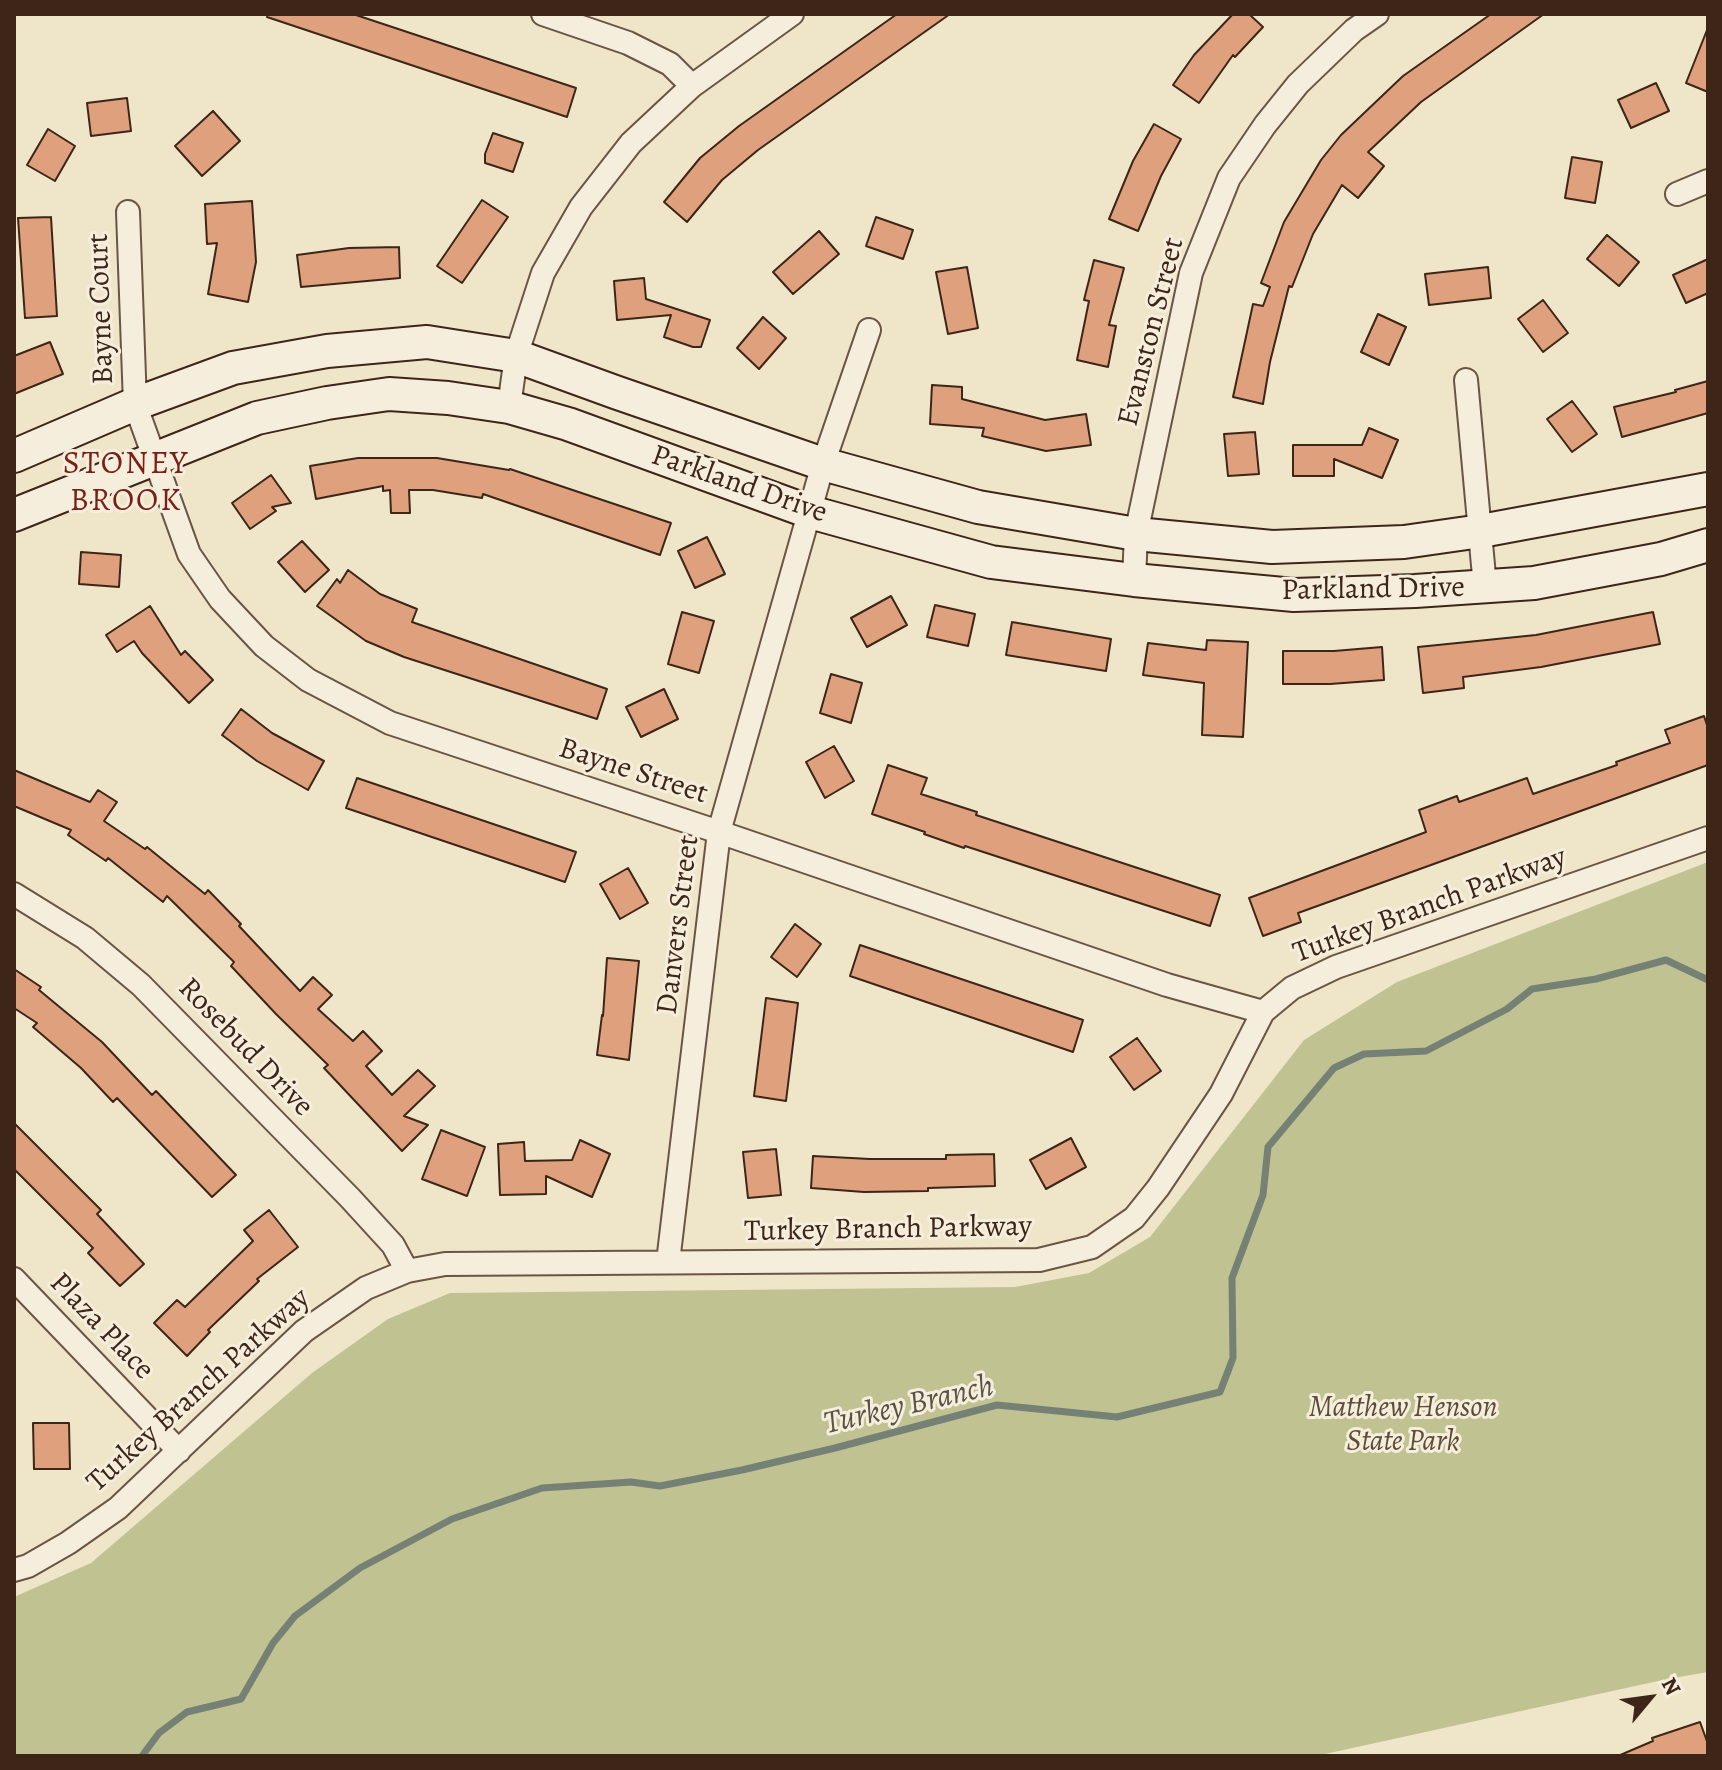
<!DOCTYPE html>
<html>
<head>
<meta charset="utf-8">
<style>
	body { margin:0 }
	#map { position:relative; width:1722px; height:1770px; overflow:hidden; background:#efe5c9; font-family:Alegreya,serif }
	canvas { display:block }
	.frame { position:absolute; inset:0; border:16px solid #3d2518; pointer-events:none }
	.north { position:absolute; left:1610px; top:1658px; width:80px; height:80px; -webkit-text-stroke:6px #f5eedc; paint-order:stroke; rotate:61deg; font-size:22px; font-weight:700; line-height:32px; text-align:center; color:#3d2518 }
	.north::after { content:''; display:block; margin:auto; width:28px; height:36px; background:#3d2518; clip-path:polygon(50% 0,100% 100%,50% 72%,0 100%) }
</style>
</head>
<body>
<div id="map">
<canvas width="1722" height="1770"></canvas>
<div class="frame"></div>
<div class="north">N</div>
</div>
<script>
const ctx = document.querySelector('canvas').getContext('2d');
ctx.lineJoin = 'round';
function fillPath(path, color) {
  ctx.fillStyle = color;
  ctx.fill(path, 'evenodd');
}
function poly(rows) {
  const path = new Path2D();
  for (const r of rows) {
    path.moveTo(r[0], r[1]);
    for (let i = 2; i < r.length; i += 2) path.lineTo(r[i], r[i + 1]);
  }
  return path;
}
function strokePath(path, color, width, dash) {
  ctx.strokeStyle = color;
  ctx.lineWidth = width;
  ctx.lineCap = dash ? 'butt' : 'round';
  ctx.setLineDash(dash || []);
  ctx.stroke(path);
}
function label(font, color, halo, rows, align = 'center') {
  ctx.font = font + ' Alegreya,serif';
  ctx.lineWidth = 6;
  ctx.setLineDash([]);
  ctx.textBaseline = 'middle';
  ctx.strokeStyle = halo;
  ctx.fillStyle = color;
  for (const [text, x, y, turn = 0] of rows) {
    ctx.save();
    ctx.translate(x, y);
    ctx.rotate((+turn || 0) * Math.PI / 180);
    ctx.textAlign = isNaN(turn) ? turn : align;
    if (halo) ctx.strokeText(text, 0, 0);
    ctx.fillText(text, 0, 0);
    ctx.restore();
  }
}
const green = poly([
	[1708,862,1708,1672,1667,1679,1316,1756,14,1756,14,1597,91,1563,312,1373,388,1319,450,1293,1015,1287,1089,1273,1150,1237,1304,1040,1397,982]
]);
const stream = poly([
	[142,1756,159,1733,187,1712,241,1699,273,1643,295,1616,360,1568,452,1519,542,1488,631,1482,660,1486,742,1470,835,1448,997,1405,1117,1417,1220,1392,1233,1358,1232,1278,1263,1195,1268,1147,1334,1068,1364,1054,1426,1051,1507,1009,1532,989,1596,979,1666,960,1708,980]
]);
const building = poly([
	[268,14,353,14,576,88,567,117,267,17,268,14],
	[897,14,950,14,758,150,722,180,687,222,664,202,700,158,739,126,897,14],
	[1233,14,1249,14,1263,27,1235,57,1233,55,1199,103,1173,85,1194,55,1233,14],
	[1491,14,1544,14,1421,102,1368,152,1384,166,1358,198,1342,185,1313,234,1292,287,1289,286,1270,362,1263,404,1233,397,1253,304,1263,306,1270,287,1261,283,1284,222,1321,160,1341,135,1403,76,1491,14],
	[1707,30,1708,30,1708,92,1686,83,1707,30],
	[1656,83,1669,111,1631,128,1618,100,1656,83],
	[127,98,131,131,91,136,87,103,127,98],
	[213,111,240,141,202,176,175,146,213,111],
	[1154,124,1181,139,1161,176,1138,231,1109,219,1133,161,1154,124],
	[48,129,75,146,55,181,27,165,48,129],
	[493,133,523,143,513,172,485,163,485,154,493,133],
	[1572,157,1602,162,1595,203,1565,198,1572,157],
	[482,200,508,217,462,283,437,266,482,200],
	[252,201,256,262,248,302,208,294,217,243,207,244,205,204,252,201],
	[51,217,57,316,25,318,18,218,51,217],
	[876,217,913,230,903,259,866,246,876,217],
	[819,231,839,254,793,294,773,272,819,231],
	[1607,235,1639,262,1619,286,1587,259,1607,235],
	[399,247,400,278,301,287,297,255,349,248,399,247],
	[1708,259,1708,293,1686,303,1673,275,1708,259],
	[1094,260,1124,268,1109,325,1116,326,1108,367,1077,360,1089,301,1084,300,1094,260],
	[967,267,978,328,948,334,936,272,967,267],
	[1488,267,1491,298,1429,305,1425,274,1488,267],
	[644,278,646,299,710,320,701,347,693,347,664,337,671,315,617,320,614,281,644,278],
	[1543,300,1568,333,1543,352,1518,319,1543,300],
	[1378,314,1406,327,1389,365,1361,352,1378,314],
	[763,317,786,338,759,369,737,348,763,317],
	[50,342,63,374,14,394,14,356,50,342],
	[1708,381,1708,413,1622,437,1614,407,1676,392,1675,390,1708,381],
	[932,385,962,387,962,399,1045,420,1086,414,1091,445,1046,451,982,436,984,428,930,424,932,385],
	[1572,401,1597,434,1572,452,1547,419,1572,401],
	[1369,428,1398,440,1382,478,1334,459,1334,476,1293,476,1293,445,1362,445,1369,428],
	[1255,432,1259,474,1228,476,1224,434,1255,432],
	[358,458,437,458,509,470,510,469,671,523,660,555,483,494,482,498,433,490,409,490,410,513,391,513,390,490,383,491,383,486,316,499,310,466,358,458],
	[271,475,291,503,272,507,276,511,250,529,232,503,271,475],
	[707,537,725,574,695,588,678,551,707,537],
	[302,541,329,570,305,592,278,562,302,541],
	[81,552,121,555,119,587,79,584,81,552],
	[348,570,380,594,417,609,412,622,607,689,597,719,404,657,366,641,317,606,337,579,340,583,348,570],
	[891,596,907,625,867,647,851,618,891,596],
	[935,605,975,614,968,646,927,637,935,605],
	[150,606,181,655,185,651,213,680,189,703,142,653,134,641,117,652,106,635,150,606],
	[682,612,714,621,699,673,668,664,682,612],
	[1653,612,1660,644,1541,667,1463,677,1464,688,1423,693,1418,647,1536,635,1653,612],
	[1012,622,1111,639,1106,671,1006,655,1012,622],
	[1207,640,1248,642,1243,737,1202,735,1204,683,1143,675,1148,643,1206,650,1207,640],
	[1382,647,1384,680,1330,684,1283,684,1283,651,1334,651,1382,647],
	[831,674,862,683,851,723,820,713,831,674],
	[664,689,678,719,641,737,626,707,664,689],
	[241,709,272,733,324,761,308,790,257,761,222,735,241,709],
	[1704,716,1708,728,1708,765,1298,913,1301,922,1263,936,1249,898,1426,832,1419,810,1457,796,1459,802,1527,778,1533,794,1617,765,1616,762,1670,743,1665,730,1704,716],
	[834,746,854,781,825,798,806,762,834,746],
	[888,765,927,778,921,794,977,812,976,815,1220,895,1210,926,965,846,964,848,924,834,925,832,872,814,888,765],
	[14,770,90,802,98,790,117,802,104,821,145,849,147,847,205,894,208,890,241,924,239,926,300,991,313,977,332,995,318,1009,353,1041,363,1031,382,1051,366,1066,392,1095,418,1070,435,1086,404,1116,428,1125,402,1151,324,1068,328,1065,276,1014,231,966,234,962,167,896,163,902,108,858,106,861,68,835,71,830,14,806,14,770],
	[357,778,576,852,565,882,346,808,357,778],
	[628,868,648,903,620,919,600,884,628,868],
	[795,924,821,944,797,977,771,957,795,924],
	[860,945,1083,1020,1073,1052,850,976,860,945],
	[607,958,639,961,629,1060,597,1055,602,1015,603,1016,607,958],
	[14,969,41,987,39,990,102,1042,152,1095,156,1091,236,1175,212,1197,117,1098,113,1102,81,1068,33,1027,37,1023,14,1008,14,969],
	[766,998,798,1003,786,1101,754,1096,766,998],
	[1137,1038,1161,1071,1134,1090,1110,1057,1137,1038],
	[14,1123,101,1210,97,1214,144,1264,120,1286,88,1253,93,1248,14,1169,14,1123],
	[441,1130,485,1147,467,1196,422,1179,441,1130],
	[1071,1138,1086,1167,1046,1189,1030,1160,1071,1138],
	[580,1140,610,1154,592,1197,546,1176,546,1194,500,1195,498,1144,524,1142,525,1161,572,1160,580,1140],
	[776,1149,781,1195,748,1198,743,1152,776,1149],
	[994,1154,995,1186,928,1188,928,1191,864,1192,811,1188,813,1156,870,1159,946,1159,946,1155,994,1154],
	[269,1210,298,1247,257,1279,259,1281,208,1330,210,1332,187,1356,154,1323,177,1300,185,1307,253,1241,244,1230,269,1210],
	[33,1423,69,1423,70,1469,34,1469,33,1423],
	[1700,1722,1708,1744,1708,1756,1618,1756,1653,1741,1652,1738,1700,1722]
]);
const street = poly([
	[543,14,628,43,670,64,692,86],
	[1677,194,1708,181],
	[128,212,135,404,189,554,220,599,264,646,308,680,390,723,719,832,1167,985,1263,1012],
	[1466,380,1485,587],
	[509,407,516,356,543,273,581,207,631,143,692,86,792,14],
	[1134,580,1136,534,1191,273,1229,178,1265,125,1298,84,1354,30,1377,14],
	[14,894,85,938,141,985,350,1198,393,1245,407,1271],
	[668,1262,719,832,823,464,869,330],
	[14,1279,179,1451],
	[14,1570,28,1566,68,1543,118,1508,304,1331,366,1288,407,1271,445,1264,1039,1260,1092,1247,1134,1218,1158,1188,1221,1094,1263,1012,1292,988,1336,967,1708,838]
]);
const secondary = poly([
	[14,456,135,404,233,368,327,351,427,342,516,356,615,392,823,464,978,507,1136,534,1272,547,1404,542,1481,531,1708,489],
	[14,515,257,418,327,403,389,394,448,398,509,407,568,424,810,512,991,562,1134,580,1294,595,1415,591,1534,583,1661,559,1708,545]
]);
const streetNames = [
	["Bayne Court",102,309,-92],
	["Evanston Street",1152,332,-76],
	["Parkland Drive",739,485,19],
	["Parkland Drive",1373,590,-1],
	["Bayne Street",633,772,18],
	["Turkey Branch Parkway",1430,906,-20],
	["Danvers Street",679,925,-83],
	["Rosebud Drive",245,1048,46],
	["Turkey Branch Parkway",888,1230,-1],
	["Plaza Place",101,1327,46],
	["Turkey Branch Parkway",199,1391,-42]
];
const parkNames = [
	["Matthew Henson",1403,1409],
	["State Park",1403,1443]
];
const neighbourhoodNames = [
	["STONEY",126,465],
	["BROOK",126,502]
];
const waterNames = [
	["Turkey Branch",909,1406,-13]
];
fillPath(green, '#c0c292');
strokePath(stream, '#758174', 7);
fillPath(building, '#dea07d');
strokePath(building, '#3d2518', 2);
strokePath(street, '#6a5544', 26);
strokePath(secondary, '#3d2518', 36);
strokePath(street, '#f5eedc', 22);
strokePath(secondary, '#f5eedc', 32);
label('30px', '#3d2518', '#f5eedc', streetNames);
label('italic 30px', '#5e4c36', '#f5eedc', parkNames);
ctx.letterSpacing = '2px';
label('32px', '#7a1f14', '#f5eedc', neighbourhoodNames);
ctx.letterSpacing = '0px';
label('italic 32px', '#595346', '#f5eedc', waterNames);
</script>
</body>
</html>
